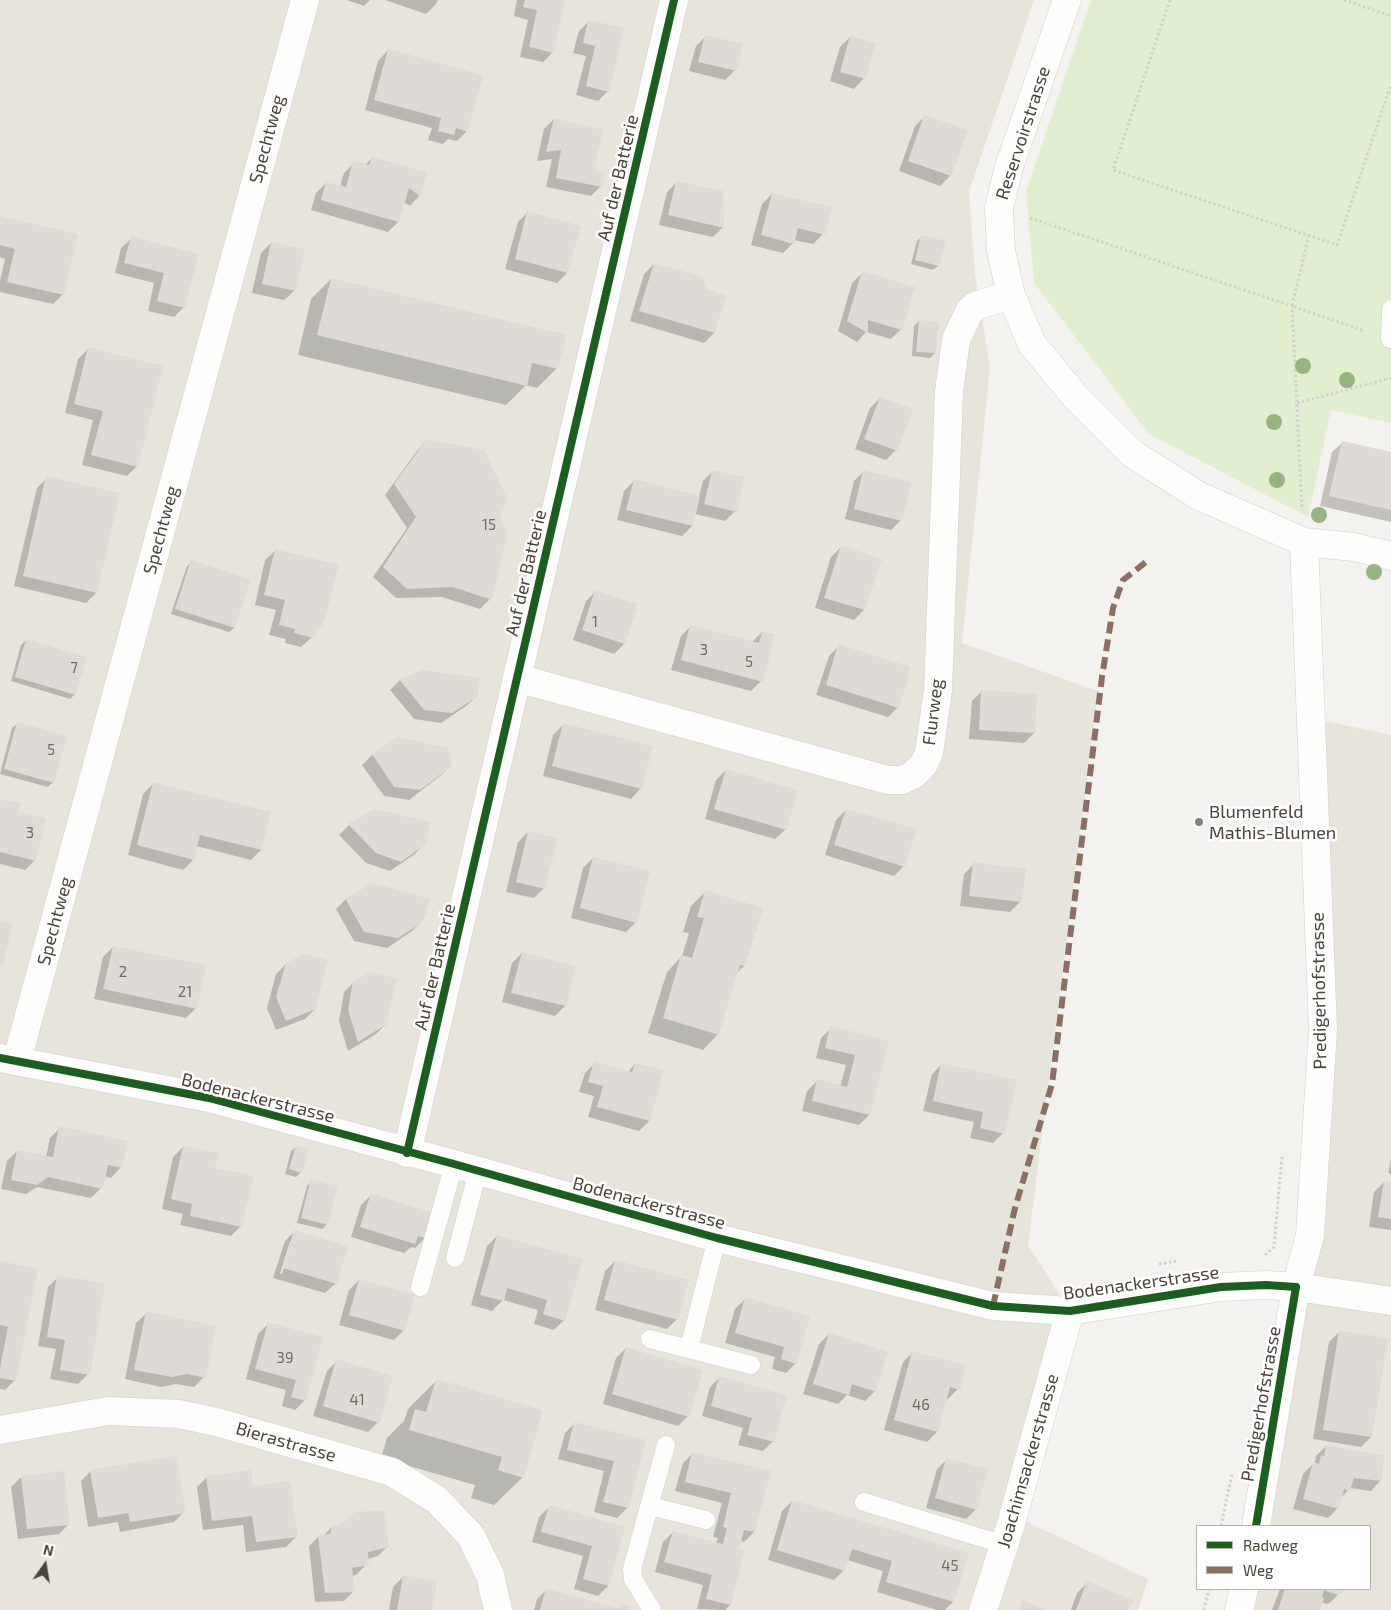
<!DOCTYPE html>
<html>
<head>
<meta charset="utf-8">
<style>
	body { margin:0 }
	#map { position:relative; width:1391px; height:1610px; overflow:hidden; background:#f4f2ee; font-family:"Exo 2",sans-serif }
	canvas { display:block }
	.legend { position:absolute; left:1196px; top:1525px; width:175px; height:65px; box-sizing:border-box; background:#fff; border:1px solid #b7b4b0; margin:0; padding:6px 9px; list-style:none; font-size:15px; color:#4b4439 }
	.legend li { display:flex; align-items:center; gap:10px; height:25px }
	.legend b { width:25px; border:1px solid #b7b4b0 }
	.north { position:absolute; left:20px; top:1540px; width:50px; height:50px; -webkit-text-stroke:4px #fff; paint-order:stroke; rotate:13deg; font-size:14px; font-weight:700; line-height:20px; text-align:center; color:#4b4439 }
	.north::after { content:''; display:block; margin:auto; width:18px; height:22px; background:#4b4439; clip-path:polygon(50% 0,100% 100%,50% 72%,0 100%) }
</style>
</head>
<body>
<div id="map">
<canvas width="1391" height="1610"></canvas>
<ul class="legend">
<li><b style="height:6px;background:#1b5e20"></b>Radweg</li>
<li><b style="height:6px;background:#8d6e63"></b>Weg</li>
</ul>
<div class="north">N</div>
</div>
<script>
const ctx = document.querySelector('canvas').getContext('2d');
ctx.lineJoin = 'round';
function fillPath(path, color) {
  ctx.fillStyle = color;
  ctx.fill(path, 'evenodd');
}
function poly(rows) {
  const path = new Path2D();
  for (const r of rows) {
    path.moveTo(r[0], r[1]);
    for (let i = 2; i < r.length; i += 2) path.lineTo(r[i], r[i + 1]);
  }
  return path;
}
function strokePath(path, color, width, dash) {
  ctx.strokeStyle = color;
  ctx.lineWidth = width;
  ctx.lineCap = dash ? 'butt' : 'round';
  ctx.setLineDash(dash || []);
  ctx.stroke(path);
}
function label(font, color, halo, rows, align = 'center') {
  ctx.font = font + ' "Exo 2",sans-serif';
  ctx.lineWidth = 5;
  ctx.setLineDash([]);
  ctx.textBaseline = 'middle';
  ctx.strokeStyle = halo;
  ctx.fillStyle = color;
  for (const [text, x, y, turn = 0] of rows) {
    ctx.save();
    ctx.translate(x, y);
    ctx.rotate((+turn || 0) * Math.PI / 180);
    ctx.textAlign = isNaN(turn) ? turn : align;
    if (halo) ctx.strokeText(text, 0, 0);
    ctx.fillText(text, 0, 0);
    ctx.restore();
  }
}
const residential = poly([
	[0,0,1034,0,969,192,975,274,990,367,962,643,1098,691,1028,1245,1070,1311,1014,1516,1148,1579,1138,1610,0,1610],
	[1311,718,1391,735,1391,1610,1239,1610,1244,1589,1370,1589,1370,1526,1256,1526,1310,1235]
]);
const green = poly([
	[1091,0,1391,0,1391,423,1331,410,1308,517,1149,434,1034,283,1026,191]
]);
const shadow = poly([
	[347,0,370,0,364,6],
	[385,0,438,0,436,4,426,14],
	[517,0,564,0,553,52,543,62,520,57,528,20,514,16],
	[589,21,608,91,598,101,576,95,586,56,573,53,579,31],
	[706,36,735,70,725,80,689,71,696,46],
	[850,37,864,78,854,89,830,81,840,47],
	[388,50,467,131,457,141,448,139,443,144,428,140,432,128,365,110,378,61],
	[925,116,966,131,950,176,940,186,899,171,915,126],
	[554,119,593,169,601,186,591,196,546,187,552,159,537,161,544,129],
	[372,158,426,173,419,196,410,206,404,202,398,222,388,232,311,210,316,193,326,183,340,187,344,173,354,163,365,165],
	[677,182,723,227,713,237,659,225,667,192],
	[772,194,823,234,813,244,794,240,793,243,783,253,751,245,762,204],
	[528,212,567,273,557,283,505,269,518,222],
	[0,217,63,294,53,304,0,292,0,281,5,259,0,257],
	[922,237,938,266,933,270,911,264,917,241],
	[132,238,197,254,184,307,174,317,148,311,154,283,115,273,121,248],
	[271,243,295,290,284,300,252,293,261,253],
	[654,264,705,290,724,296,714,333,704,343,630,321,644,274],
	[862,273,901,329,891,339,866,332,857,342,838,331,852,283],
	[331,279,557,368,537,388,526,385,506,405,298,355,311,299],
	[919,321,935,353,930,358,912,356,914,326],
	[88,349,137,466,127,476,82,465,93,420,65,413,78,359],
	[880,398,896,450,886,460,855,449,870,408],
	[427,440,500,516,490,599,480,609,442,597,396,598,373,577,407,528,385,495,417,451],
	[1343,442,1391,453,1391,522,1320,506,1332,452],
	[713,471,735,511,725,521,695,514,692,526,682,536,617,520,624,491,634,481,699,497,703,481],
	[864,471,901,520,891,530,845,519,854,481],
	[47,478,118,494,96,593,86,603,14,586,37,488],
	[841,547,864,610,854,620,815,608,831,557],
	[276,550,312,637,301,647,285,643,286,639,269,635,276,610,255,605,265,560],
	[192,562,249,580,234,628,229,632,171,614,187,566],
	[596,591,624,644,614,654,573,640,586,601],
	[691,626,752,642,762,632,761,681,751,691,671,670,681,636],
	[26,640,75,694,70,699,11,681,21,645],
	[839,646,898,707,888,717,816,695,829,656],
	[400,680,477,696,466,706,441,723,414,719,390,690],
	[982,691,1036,695,1034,733,1024,743,969,739,972,701],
	[17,724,53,782,48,787,0,774,12,728],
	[563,725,641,788,631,799,543,776,553,735],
	[397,738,451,766,440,776,409,800,384,796,362,765,372,755],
	[726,770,786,829,775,839,705,819,716,780],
	[153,784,270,813,261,850,251,860,196,846,193,860,183,870,128,855,143,794],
	[0,800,16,813,35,860,25,870,0,864],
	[375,810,425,843,415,854,390,871,366,863,339,835,349,825],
	[846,810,904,866,894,876,825,855,836,820],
	[528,832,544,888,534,898,506,892,518,842],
	[593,858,636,922,626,932,571,918,583,868],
	[974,864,1020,902,1010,912,960,906,964,874],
	[706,891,744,966,736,974,718,1034,703,1050,648,1033,667,972,682,956,689,933,683,932,691,906],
	[346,899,422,921,412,931,387,948,354,941,336,909],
	[113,947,196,1008,186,1018,94,999,103,957],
	[522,953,565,1006,555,1016,502,1002,512,963],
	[286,964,315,1009,305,1019,276,1030,267,1008,276,974],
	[354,982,386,1024,376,1034,348,1051,339,1021,344,992],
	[831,1028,887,1042,869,1115,859,1125,802,1111,807,1091,817,1081,840,1087,846,1065,816,1058,821,1038],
	[595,1063,628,1072,635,1064,662,1071,649,1121,639,1131,588,1117,594,1096,579,1092,585,1073],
	[942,1064,1003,1133,993,1143,970,1138,974,1122,923,1111,932,1074],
	[60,1128,121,1167,111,1178,104,1176,101,1188,91,1198,37,1187,26,1194,1,1189,7,1161,17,1151,46,1157,50,1138],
	[183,1147,214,1169,241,1226,231,1236,180,1225,183,1214,162,1209,173,1157],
	[296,1147,301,1172,296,1177,285,1174,291,1151],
	[1391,1159,1391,1174,1388,1173],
	[312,1181,327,1224,322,1229,297,1223,307,1186],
	[1384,1182,1391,1183,1391,1230,1369,1227,1374,1192],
	[371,1195,425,1238,415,1248,411,1247,404,1253,351,1237,361,1205],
	[295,1231,336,1283,325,1293,273,1278,285,1241],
	[290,1241,292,1241,282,1274,280,1274],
	[497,1236,564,1320,554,1330,534,1324,538,1310,503,1300,492,1311,471,1305,487,1246],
	[615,1261,677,1319,667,1329,595,1310,605,1271],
	[0,1262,15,1380,5,1390,0,1389],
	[58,1277,88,1374,78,1384,50,1379,56,1349,38,1346,48,1287],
	[359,1280,404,1330,394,1340,339,1325,349,1290],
	[745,1299,809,1317,796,1363,786,1373,772,1369,775,1357,725,1343,735,1309],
	[147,1313,204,1377,194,1387,176,1384,161,1387,125,1379,136,1323],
	[268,1324,321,1338,305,1400,295,1410,282,1406,286,1390,246,1379,258,1334],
	[1340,1331,1371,1437,1361,1447,1313,1439,1329,1342],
	[829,1334,875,1391,865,1401,847,1395,838,1404,803,1394,819,1344],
	[626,1348,688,1416,678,1426,603,1404,616,1358],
	[913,1352,958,1389,948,1399,946,1399,937,1432,927,1442,884,1430,903,1362],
	[337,1361,378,1422,368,1432,313,1416,327,1371],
	[720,1377,773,1441,763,1451,738,1445,743,1428,702,1416,710,1387],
	[436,1381,523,1477,494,1505,471,1498,475,1485,381,1458,387,1438,404,1421,408,1409],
	[575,1423,645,1441,627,1508,617,1518,594,1512,604,1471,558,1459,565,1433],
	[1326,1446,1381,1480,1371,1491,1350,1488,1340,1499,1338,1508,1328,1518,1293,1509,1303,1474,1315,1462,1316,1456],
	[693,1453,769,1472,754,1532,744,1542,740,1541,730,1605,725,1610,697,1609,703,1585,655,1572,663,1542,673,1532,716,1543,718,1538,713,1537,722,1503,675,1491,683,1463],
	[947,1459,976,1509,966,1519,926,1508,937,1469],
	[91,1471,184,1512,174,1522,120,1532,118,1522,88,1527,81,1481],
	[21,1477,69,1524,59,1534,18,1539,11,1487],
	[207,1477,252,1488,296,1537,286,1547,246,1552,243,1525,203,1530,197,1487],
	[792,1501,967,1554,953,1602,945,1610,937,1610,877,1592,883,1571,847,1560,844,1570,834,1580,768,1560,782,1511],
	[549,1507,624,1527,608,1586,598,1596,574,1589,583,1556,532,1542,539,1517],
	[332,1527,388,1546,378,1556,367,1559,367,1564,357,1574,352,1576,354,1591,344,1601,315,1602,309,1546,319,1536,324,1535],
	[403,1577,431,1610,389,1610,393,1587],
	[1087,1583,1127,1610,1071,1610,1077,1593],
	[547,1589,619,1610,623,1605,628,1610,534,1610,537,1599],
	[1280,1589,1343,1589,1331,1602,1327,1604,1321,1602,1318,1610,1272,1610]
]);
const building = poly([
	[525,0,565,0,554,53,529,47,537,10,523,7],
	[588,20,624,28,609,92,586,86,595,46,583,43],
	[705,35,743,44,737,71,698,62],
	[850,36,876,43,866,79,840,72],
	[388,49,483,75,468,132,456,128,454,135,438,131,441,118,374,100],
	[924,115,968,130,951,176,908,161],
	[554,118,603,130,595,168,605,173,602,187,556,178,561,150,546,152],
	[372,157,427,172,421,197,409,188,399,222,321,200,326,182,346,187,353,161,369,165],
	[676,181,723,191,724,228,668,215],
	[772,193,832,207,825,235,798,228,794,244,761,235],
	[527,211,581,226,568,273,515,259],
	[0,216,78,234,64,295,7,282,15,249,0,245],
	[921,235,946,241,939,266,915,260],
	[131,236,199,254,185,308,157,301,164,273,124,263],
	[271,242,305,249,296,291,262,284],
	[654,263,703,277,706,289,726,296,715,333,639,311],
	[862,271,915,287,902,330,868,320,868,333,847,321],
	[331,278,567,335,558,369,532,363,527,386,317,335],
	[919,320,939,322,936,353,916,352],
	[88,347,163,366,138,467,91,455,103,411,74,404],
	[880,397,913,409,898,451,864,439],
	[427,439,484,450,507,498,501,516,507,535,492,600,453,587,407,589,383,567,416,517,394,484],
	[1342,441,1391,452,1391,510,1329,496],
	[712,470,745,477,737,512,704,504],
	[863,470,912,482,902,521,854,509],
	[46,476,120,493,97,593,23,576],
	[634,479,700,496,693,526,626,510],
	[841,545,882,559,865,610,824,598],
	[275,549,339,565,324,622,313,638,294,633,295,629,279,625,285,600,264,595],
	[191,560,251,579,235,628,175,609],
	[595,590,638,604,625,644,582,630],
	[690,625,759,643,762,631,775,634,763,682,681,660],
	[26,639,87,657,76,695,15,677],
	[838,644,911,667,899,708,826,685],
	[423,670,480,678,478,696,452,713,424,710,399,679],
	[981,690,1037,694,1035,733,979,730],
	[17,722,67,736,54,783,4,769],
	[563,723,653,746,642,789,552,766],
	[397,737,448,748,452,766,420,790,394,787,372,754],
	[726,769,798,790,787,830,714,809],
	[153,782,271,812,262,850,200,835,194,860,137,845],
	[0,799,20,803,18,812,46,818,36,861,0,852],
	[375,809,431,822,426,844,401,862,376,853,348,824],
	[846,809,917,829,905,867,834,845],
	[528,831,558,838,545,889,516,882],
	[593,857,650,871,637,923,580,908],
	[973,862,1026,869,1022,902,969,896],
	[373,883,430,899,423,922,398,938,364,932,345,898],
	[705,890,763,908,745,966,740,965,719,1035,663,1018,681,955,692,958,704,918,697,917],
	[0,921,13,924,3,966,0,965],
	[113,946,206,965,197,1009,103,989],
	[522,952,576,966,566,1006,511,993],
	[304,954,328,960,316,1009,286,1021,276,997,286,963],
	[371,972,397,978,387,1024,358,1042,348,1010,353,981],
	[830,1026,889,1041,870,1115,812,1101,817,1079,847,1087,855,1055,825,1048],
	[594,1061,632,1072,635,1063,664,1070,650,1121,597,1107,603,1086,588,1082],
	[941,1063,1017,1080,1005,1134,980,1128,983,1112,933,1101],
	[59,1126,128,1141,122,1168,108,1165,103,1189,48,1177,37,1185,11,1180,17,1150,53,1157],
	[296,1145,309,1149,302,1173,289,1169],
	[183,1146,219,1153,215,1168,254,1176,242,1227,190,1216,192,1204,171,1199],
	[311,1179,338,1186,328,1225,301,1218],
	[1384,1181,1391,1182,1391,1219,1378,1217],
	[371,1193,434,1213,426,1238,418,1236,415,1244,360,1227],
	[294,1230,348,1246,337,1284,283,1268],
	[497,1235,583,1259,565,1321,543,1314,547,1300,507,1288,504,1301,480,1295],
	[615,1260,689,1280,678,1320,604,1300],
	[0,1261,38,1269,16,1381,0,1378,0,1368,8,1327,0,1325],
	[57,1275,105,1283,90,1375,60,1370,65,1340,47,1337],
	[359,1279,415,1295,405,1331,349,1315],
	[745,1297,810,1316,797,1364,781,1359,784,1347,735,1333],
	[146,1311,216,1326,206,1378,187,1374,172,1377,134,1370],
	[268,1322,323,1337,306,1401,291,1397,296,1380,255,1369],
	[1339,1330,1388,1338,1372,1437,1323,1430],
	[829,1333,888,1352,876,1392,852,1384,849,1395,813,1384],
	[626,1347,703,1370,689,1417,612,1394],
	[912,1351,966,1365,960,1390,950,1387,938,1432,894,1420],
	[336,1359,393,1376,380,1423,323,1406],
	[719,1376,787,1395,774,1442,747,1435,752,1418,711,1406],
	[436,1379,543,1410,524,1478,498,1470,502,1457,409,1430,415,1409,426,1412],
	[574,1422,646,1440,629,1508,603,1502,614,1461,567,1450],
	[1326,1445,1384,1455,1382,1481,1354,1478,1350,1491,1344,1489,1339,1509,1303,1499,1313,1462,1319,1464,1321,1455,1324,1456],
	[692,1452,771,1471,755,1532,744,1530,739,1549,745,1550,731,1605,706,1599,712,1575,664,1562,673,1531,723,1544,727,1528,723,1527,731,1493,685,1482],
	[176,1456,186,1513,130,1522,128,1513,98,1518,90,1470],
	[946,1458,988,1469,977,1510,935,1498],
	[251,1470,253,1486,290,1481,298,1537,256,1542,252,1516,212,1521,206,1476],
	[64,1471,70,1525,27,1529,21,1476],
	[792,1500,969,1553,954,1602,886,1582,892,1561,852,1549,845,1571,777,1550],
	[549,1505,625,1527,609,1586,583,1579,592,1546,541,1532],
	[384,1510,389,1547,368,1552,369,1565,352,1568,355,1592,325,1593,318,1535,330,1534,332,1526,343,1523,355,1512],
	[403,1575,437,1581,432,1610,397,1610],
	[1087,1581,1133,1600,1129,1610,1076,1610],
	[546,1588,621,1609,623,1604,631,1606,630,1610,540,1610],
	[1285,1589,1344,1589,1343,1593,1338,1595,1324,1590,1322,1597,1324,1598,1320,1610,1278,1610],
	[1022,1600,1047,1610,1019,1610]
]);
const path = poly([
	[1170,0,1113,170,1337,245,1391,84],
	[1344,0,1391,16],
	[1030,218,1292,306,1302,508],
	[1309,235,1292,306,1365,331],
	[1297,403,1391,378],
	[1265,1255,1274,1247,1282,1156],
	[1159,1264,1177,1261],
	[1221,1526,1232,1474],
	[1204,1610,1209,1589]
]);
const lane = poly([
	[1390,339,1391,309],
	[455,1258,478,1171],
	[420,1287,454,1164],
	[650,1339,689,1349,717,1238],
	[689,1349,751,1365],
	[864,1502,1005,1545],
	[650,1506,706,1520],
	[652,1610,633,1579,632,1569,666,1445]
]);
const street = poly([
	[1067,0,1009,167,999,208,1001,251,1011,295,1032,344,1074,395,1133,454,1199,496,1304,542,1354,547,1391,556],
	[517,678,888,780,902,780,913,775,924,764,929,753,938,690,949,392,956,340,969,312,975,306,1011,295],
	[0,1058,209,1098,454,1164,717,1238,993,1306,1070,1311,1221,1287,1266,1285,1296,1287,1391,1301],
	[17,1060,305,0],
	[407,1153,674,0],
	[0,1430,108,1411,179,1414,220,1423,392,1472,437,1500,471,1536,490,1575,498,1610],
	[1256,1526,1296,1287,1310,1235,1323,1030,1304,542],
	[983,1610,1011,1524,1070,1311],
	[1239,1610,1244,1589]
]);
const quiet = poly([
	[993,1306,1015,1208,1052,1084,1102,677,1113,608,1123,580,1146,562]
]);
const cycleway = poly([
	[0,1058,209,1098,454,1164,717,1238,993,1306,1070,1311,1221,1287,1266,1285,1296,1287,1256,1526],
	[407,1153,674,0]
]);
const trees = [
	[1303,366],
	[1347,380],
	[1274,422],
	[1277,480],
	[1319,515],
	[1374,572]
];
const markers = [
	[1199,822,5,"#868178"]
];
const numberNames = [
	["15",489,525],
	["1",595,622],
	["3",704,650],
	["5",749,662],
	["7",74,668],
	["5",51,750],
	["3",30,833],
	["2",123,972],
	["21",185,992],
	["39",285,1358],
	["41",357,1400],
	["46",921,1405],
	["45",950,1566]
];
const streetNames = [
	["Reservoirstrasse",1023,133,-72],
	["Spechtweg",267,139,-75],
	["Auf der Batterie",618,178,-77],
	["Spechtweg",161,530,-75],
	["Auf der Batterie",526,573,-77],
	["Flurweg",933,712,-83],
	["Spechtweg",55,921,-75],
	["Auf der Batterie",435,967,-77],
	["Predigerhofstrasse",1319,991,-91],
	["Bodenackerstrasse",258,1098,14],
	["Bodenackerstrasse",649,1203,15],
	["Bodenackerstrasse",1141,1283,-8],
	["Predigerhofstrasse",1261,1404,-80],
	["Bierastrasse",286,1442,16],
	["Joachimsackerstrasse",1028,1461,-74]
];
const poiNames = [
	["Blumenfeld",1209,812],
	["Mathis-Blumen",1209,833]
];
fillPath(residential, '#e7e4dc');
fillPath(green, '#e1eecf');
fillPath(shadow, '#0003');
fillPath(building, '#dedbd6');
strokePath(lane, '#d2d0cb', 19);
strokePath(street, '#d2d0cb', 29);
strokePath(path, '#d3d2cc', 3, [2.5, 2.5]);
strokePath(lane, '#fdfdfc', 18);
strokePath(street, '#fdfdfc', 28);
strokePath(quiet, '#8d6e63', 6, [12, 6]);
strokePath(cycleway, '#1b5e20', 8);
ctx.fillStyle = '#96b382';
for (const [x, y] of trees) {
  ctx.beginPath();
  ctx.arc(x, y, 8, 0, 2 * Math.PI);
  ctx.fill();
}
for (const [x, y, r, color] of markers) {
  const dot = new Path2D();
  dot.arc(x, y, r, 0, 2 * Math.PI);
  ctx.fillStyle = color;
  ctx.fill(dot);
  strokePath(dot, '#fff', 2);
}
label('15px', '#706a61', null, numberNames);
label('18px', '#4b4439', '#fff', streetNames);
label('18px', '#4b4439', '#fff', poiNames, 'left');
</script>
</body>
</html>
